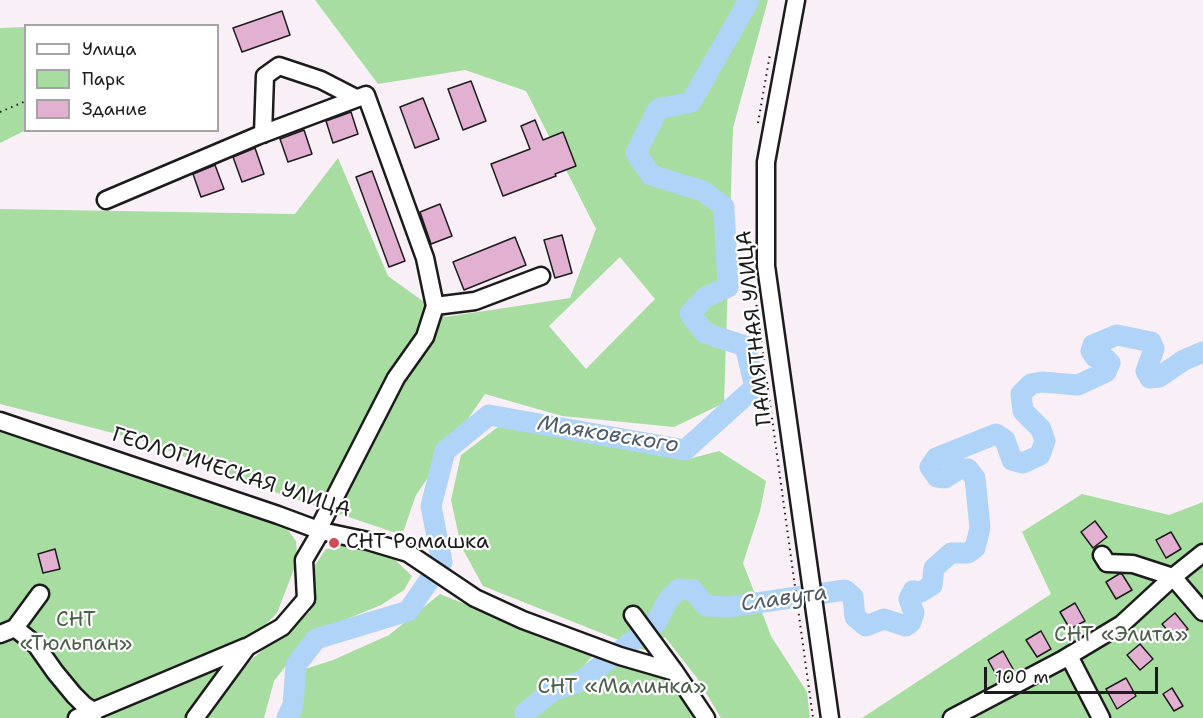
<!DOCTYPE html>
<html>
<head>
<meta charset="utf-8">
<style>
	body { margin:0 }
	#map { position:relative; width:1203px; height:718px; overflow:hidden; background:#f9eff6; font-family:"Shantell Sans",sans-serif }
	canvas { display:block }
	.legend { position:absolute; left:24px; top:24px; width:195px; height:108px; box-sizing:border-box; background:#fff; border:2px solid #a4a4a4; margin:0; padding:8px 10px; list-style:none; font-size:18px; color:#1c1c1c }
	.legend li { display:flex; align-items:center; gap:12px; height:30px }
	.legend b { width:30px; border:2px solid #a4a4a4 }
	.scale { position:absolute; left:984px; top:667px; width:174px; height:27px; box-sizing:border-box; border:3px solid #1c1c1c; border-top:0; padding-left:8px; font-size:18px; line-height:21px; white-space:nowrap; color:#1c1c1c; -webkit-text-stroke:4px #fff; paint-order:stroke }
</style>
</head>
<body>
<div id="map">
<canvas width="1203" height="718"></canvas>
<ul class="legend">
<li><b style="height:8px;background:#fff"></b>Улица</li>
<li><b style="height:16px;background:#a7dda1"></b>Парк</li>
<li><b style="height:16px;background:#e2b1d2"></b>Здание</li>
</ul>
<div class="scale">100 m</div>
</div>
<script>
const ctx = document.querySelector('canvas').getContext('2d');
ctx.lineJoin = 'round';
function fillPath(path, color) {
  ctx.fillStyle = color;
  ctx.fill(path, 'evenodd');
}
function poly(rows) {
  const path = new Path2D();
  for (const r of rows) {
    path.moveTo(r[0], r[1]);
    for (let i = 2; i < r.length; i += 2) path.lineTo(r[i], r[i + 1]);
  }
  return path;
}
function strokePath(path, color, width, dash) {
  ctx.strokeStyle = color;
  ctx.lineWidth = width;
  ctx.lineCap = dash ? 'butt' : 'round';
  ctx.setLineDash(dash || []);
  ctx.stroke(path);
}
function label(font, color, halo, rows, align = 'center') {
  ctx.font = font + ' "Shantell Sans",sans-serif';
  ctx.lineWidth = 4.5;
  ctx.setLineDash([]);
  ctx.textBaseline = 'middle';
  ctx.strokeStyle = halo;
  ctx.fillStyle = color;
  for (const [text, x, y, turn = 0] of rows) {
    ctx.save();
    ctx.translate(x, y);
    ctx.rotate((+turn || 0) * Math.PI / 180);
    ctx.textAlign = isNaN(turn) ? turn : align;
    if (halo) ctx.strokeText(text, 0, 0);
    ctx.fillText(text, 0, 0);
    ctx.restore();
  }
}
const green = poly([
	[315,0,768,0,733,128,724,403,674,427,562,416,485,394,416,495,402,535,283,495,144,441,0,404,0,209,295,214,338,158,388,276,445,317,570,298,596,229,526,91,465,70,378,84],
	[620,257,655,299,586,369,549,326],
	[25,27,26,130,0,143,0,28],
	[498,427,532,430,581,439,685,460,719,451,766,481,760,511,743,563,771,636,807,692,810,718,721,718,697,678,665,637,644,650,483,586,461,546,451,500,461,455],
	[0,428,285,526,296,541,297,555,294,569,277,613,253,637,195,718,0,718],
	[1082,494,1169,515,1203,502,1203,718,862,718,1051,594,1022,532],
	[356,543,388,553,412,576,404,590,381,605,325,628,291,659,274,681,264,718,201,718,253,658,310,612,309,574,326,549],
	[440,594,593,655,579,672,532,701,519,718,296,718,305,669,333,660,389,635],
	[620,656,675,672,705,718,526,718,525,713,552,691]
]);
const river = poly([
	[287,718,293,705,296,665,316,639,408,611,442,562,431,506,445,451,489,415,685,450,755,387,745,346,705,333,690,314,704,298,728,287,724,207,703,191,651,175,636,153,658,109,691,102,749,0],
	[526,718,525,713,552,691,581,681,656,623,668,600,679,589,693,590,706,606,729,607,845,590,853,597,855,617,866,626,884,619,906,626,911,622,914,613,909,599,913,591,921,592,932,585,934,568,951,553,968,553,975,548,980,528,975,478,968,469,959,469,945,478,937,477,930,467,936,458,996,434,1005,440,1012,460,1023,463,1040,455,1045,441,1041,429,1023,411,1021,394,1031,384,1042,382,1078,385,1106,372,1110,363,1105,358,1095,357,1091,351,1093,345,1117,335,1151,342,1154,349,1146,371,1150,378,1159,377,1184,360,1203,352]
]);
const building = poly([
	[282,11,290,35,242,52,233,28,282,11],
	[471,81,486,121,463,130,448,89,471,81],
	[423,98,439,139,415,148,400,107,423,98],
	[351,112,358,134,333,143,326,121,351,112],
	[535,120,543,140,563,132,576,166,555,174,556,176,503,196,491,164,530,149,521,126,535,120],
	[304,130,312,154,288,162,280,139,304,130],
	[255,148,264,174,242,182,233,157,255,148],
	[215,165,224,189,201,197,193,174,215,165],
	[372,171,405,261,389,267,356,177,372,171],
	[440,204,452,236,431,244,420,212,440,204],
	[562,235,572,273,555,278,544,240,562,235],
	[515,237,526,265,464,290,453,262,515,237],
	[1095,521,1107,537,1093,548,1081,532,1095,521],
	[1171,532,1181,549,1166,558,1156,540,1171,532],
	[55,549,60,569,43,573,38,554,55,549],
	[1119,574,1122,574,1132,590,1116,599,1106,582,1119,574],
	[1075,603,1085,621,1070,629,1060,612,1075,603],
	[1175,613,1188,629,1175,639,1162,624,1175,613],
	[1041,631,1051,649,1037,657,1026,640,1041,631],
	[1140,644,1153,659,1140,670,1127,655,1140,644],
	[1003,651,1013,669,998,678,988,660,1003,651],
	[1126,678,1136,696,1117,709,1106,689,1126,678],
	[1172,688,1183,706,1174,711,1163,694,1172,688]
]);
const path = poly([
	[0,112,26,101],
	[758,123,770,54],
	[754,287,813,718]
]);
const minor = poly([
	[796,0,766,162,766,266,830,718],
	[263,134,265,76,279,66,321,80,356,98],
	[106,200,257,136,366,95,425,258,435,306,425,337,396,378,318,530],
	[435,306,475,301,541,276],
	[0,421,278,515,321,531,368,541,408,553,475,598,523,620,620,656,675,672],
	[1102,555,1107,563,1133,564,1173,577,1203,553],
	[633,615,675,672,706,718],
	[15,628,40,594],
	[0,634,15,628,36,645,55,672,74,695,84,705,95,712],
	[1069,656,1101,718],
	[77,718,246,647],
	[195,718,247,647,282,627,306,599,304,560,321,531],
	[952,718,1062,660,1122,624,1173,577,1203,612]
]);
const markers = [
	[334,543,6,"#d1495b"]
];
const streetNames = [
	["ПАМЯТНАЯ УЛИЦА",755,328,-96],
	["ГЕОЛОГИЧЕСКАЯ УЛИЦА",231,473,18]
];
const poiNames = [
	["СНТ Ромашка",346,543]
];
const parkNames = [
	["СНТ",76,621],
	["«Тюльпан»",76,645],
	["СНТ «Элита»",1121,636],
	["СНТ «Малинка»",622,688]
];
const waterNames = [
	["Маяковского",608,435,9],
	["Славута",784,599,-8]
];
fillPath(green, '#a7dda1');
strokePath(river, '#afd4f8', 21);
fillPath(building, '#e2b1d2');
strokePath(building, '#1c1c1c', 1.5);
strokePath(minor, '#1c1c1c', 21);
strokePath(path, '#1c1c1c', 2, [1.5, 4.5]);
strokePath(minor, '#fff', 16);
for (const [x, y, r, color] of markers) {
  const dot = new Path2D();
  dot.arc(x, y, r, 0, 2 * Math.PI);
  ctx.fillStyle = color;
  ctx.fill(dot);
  strokePath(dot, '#fff', 2);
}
label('21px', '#1c1c1c', '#fff', streetNames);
label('21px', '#1c1c1c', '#fff', poiNames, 'left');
label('21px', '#4d604b', '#fff', parkNames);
label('italic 22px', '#4f5c69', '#fff', waterNames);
</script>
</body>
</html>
